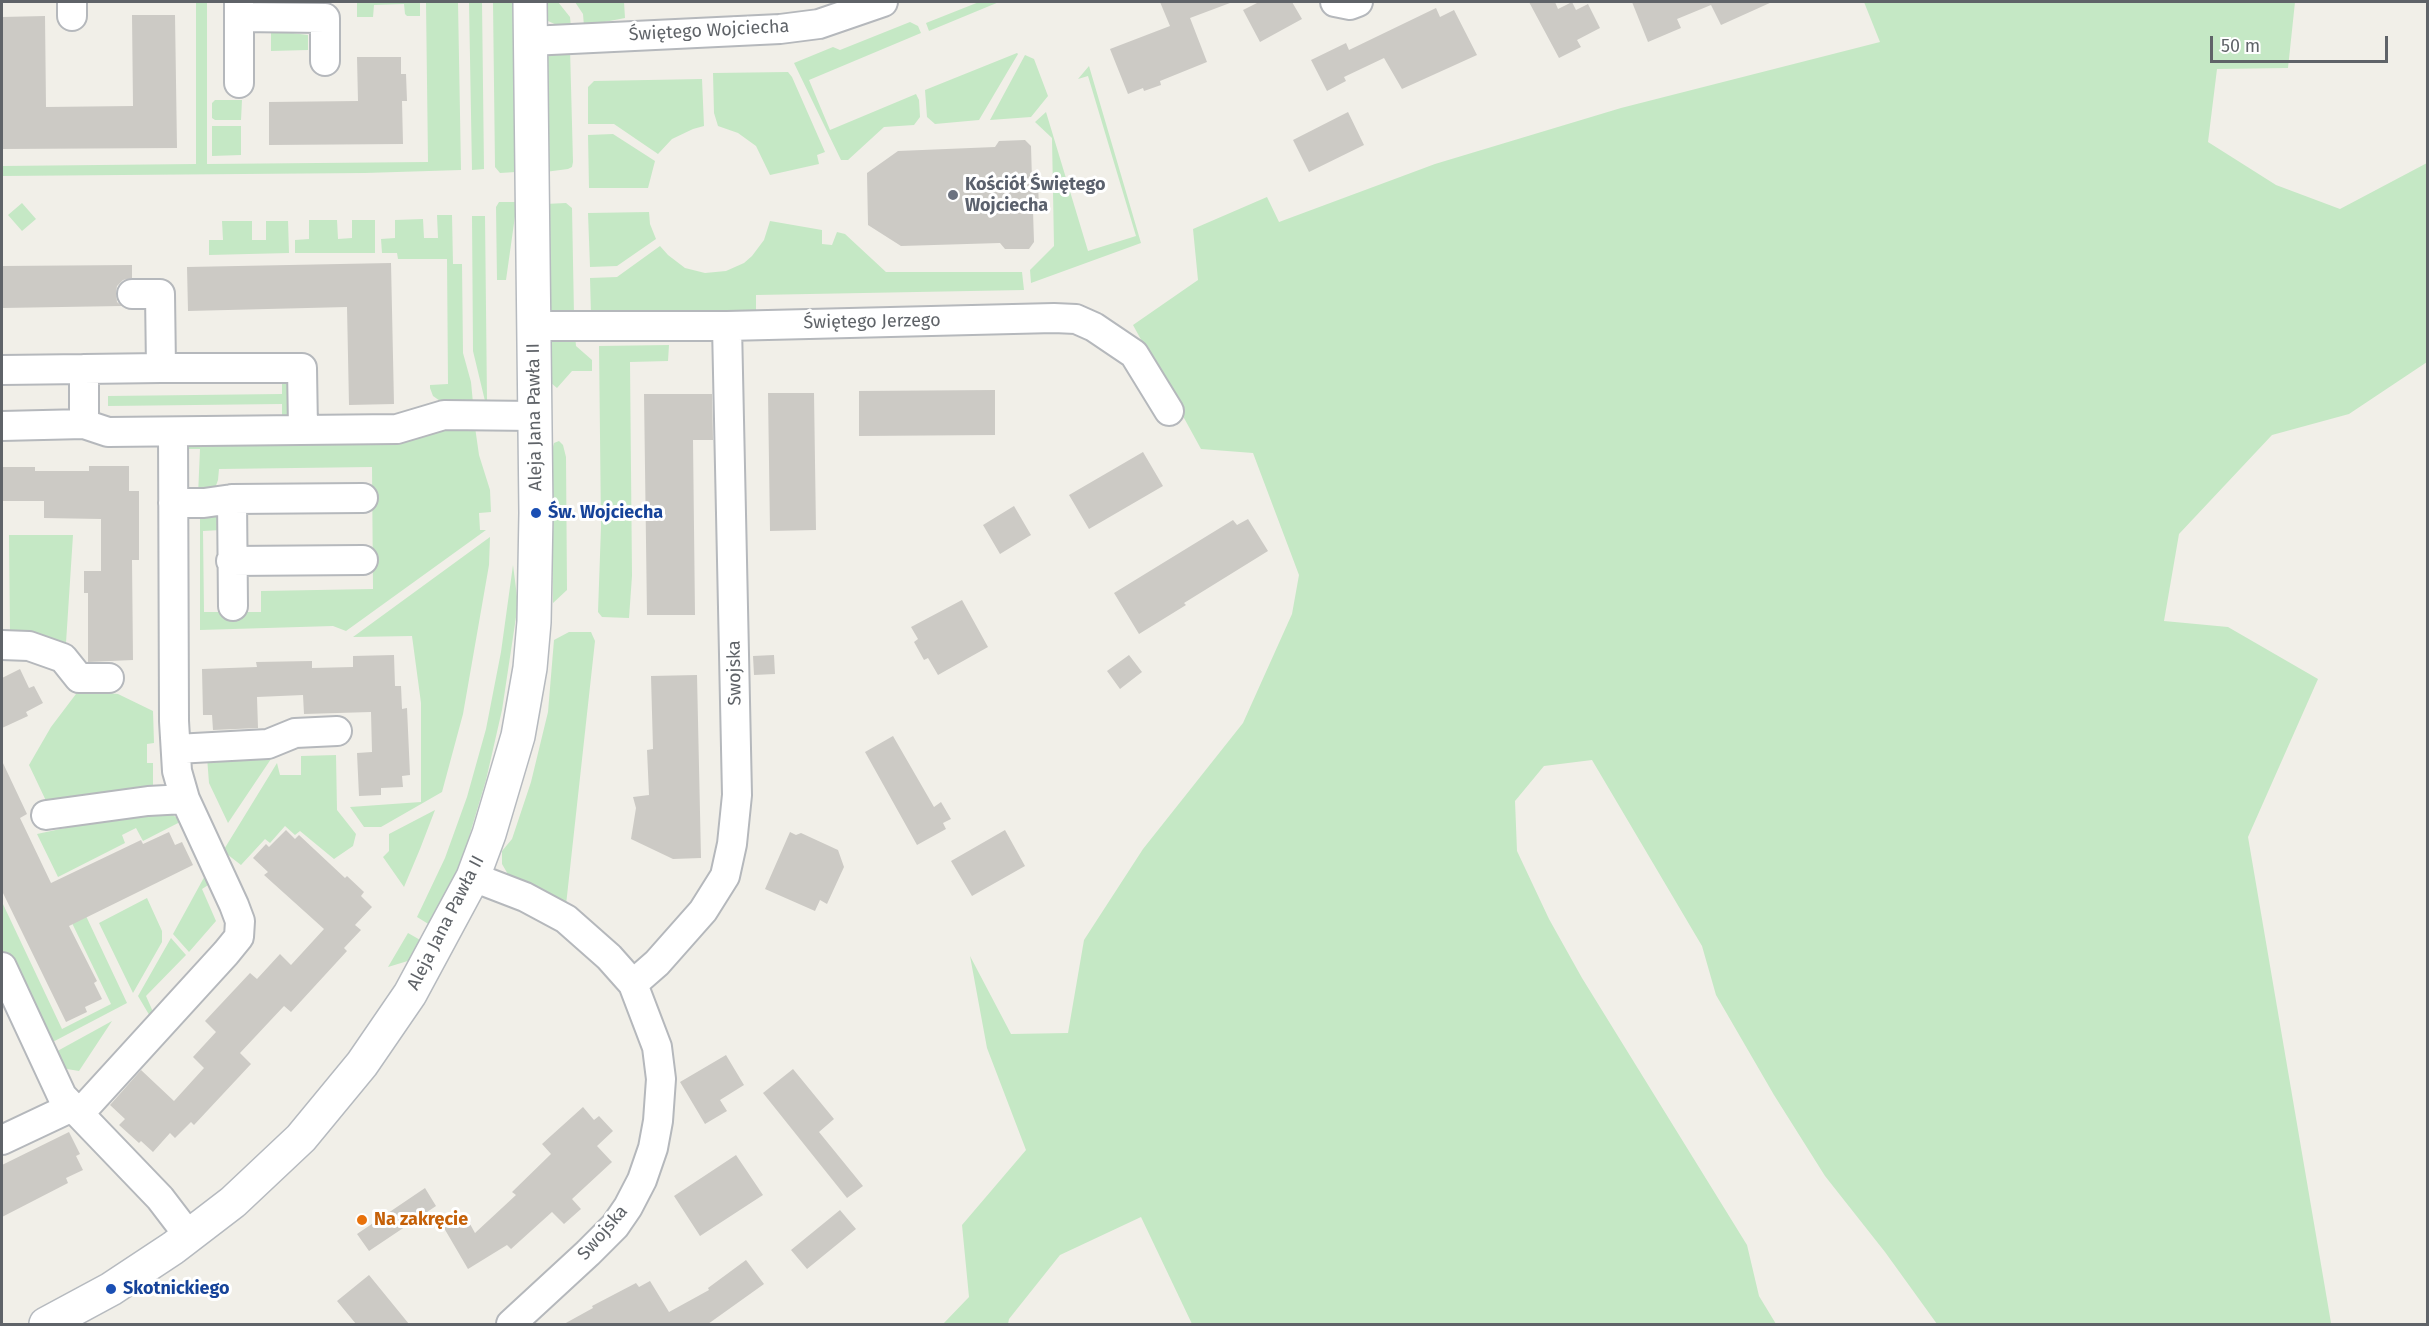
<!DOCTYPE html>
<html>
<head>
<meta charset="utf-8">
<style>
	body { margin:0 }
	#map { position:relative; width:2429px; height:1326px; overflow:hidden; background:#f1efe8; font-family:"Fira Sans",sans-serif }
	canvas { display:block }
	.frame { position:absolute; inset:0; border:3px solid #5f6368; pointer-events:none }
	.scale { position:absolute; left:2210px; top:36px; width:178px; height:27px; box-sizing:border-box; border:3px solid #5f6368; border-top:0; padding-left:8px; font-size:18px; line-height:21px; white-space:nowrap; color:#5f6368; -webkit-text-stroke:4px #fff; paint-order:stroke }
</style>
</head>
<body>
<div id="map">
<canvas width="2429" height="1326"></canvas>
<div class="frame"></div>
<div class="scale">50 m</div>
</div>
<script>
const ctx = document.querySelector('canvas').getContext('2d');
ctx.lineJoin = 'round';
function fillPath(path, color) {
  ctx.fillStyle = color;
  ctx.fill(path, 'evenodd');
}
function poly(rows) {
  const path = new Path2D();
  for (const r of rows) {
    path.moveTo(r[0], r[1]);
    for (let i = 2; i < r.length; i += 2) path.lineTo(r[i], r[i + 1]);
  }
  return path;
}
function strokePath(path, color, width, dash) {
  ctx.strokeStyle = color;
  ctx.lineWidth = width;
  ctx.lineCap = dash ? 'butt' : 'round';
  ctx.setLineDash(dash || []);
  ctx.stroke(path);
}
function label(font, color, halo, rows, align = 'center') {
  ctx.font = font + ' "Fira Sans",sans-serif';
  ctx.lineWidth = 6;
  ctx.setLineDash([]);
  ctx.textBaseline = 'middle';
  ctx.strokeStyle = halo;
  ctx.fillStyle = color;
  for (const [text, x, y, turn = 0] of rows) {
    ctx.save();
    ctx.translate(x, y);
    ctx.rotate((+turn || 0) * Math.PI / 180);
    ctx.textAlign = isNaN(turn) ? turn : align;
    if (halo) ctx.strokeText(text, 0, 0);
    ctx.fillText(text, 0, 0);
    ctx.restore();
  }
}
const green = poly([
	[196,2,207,2,207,164,428,162,426,2,458,2,461,170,365,173,2,176,2,166,196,164],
	[357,2,420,2,420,16,407,16,405,14,404,4,374,5,373,17,357,17],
	[469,2,482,2,484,169,472,170],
	[493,2,515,2,516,172,500,173,495,167],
	[543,2,558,2,570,17,571,27,559,26,548,21,545,17],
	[575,2,624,2,625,18,584,26,583,14],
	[979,2,999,2,929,31,926,23],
	[1864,2,2295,2,2288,68,2217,69,2208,142,2276,185,2340,209,2427,163,2427,362,2349,414,2272,435,2179,534,2164,621,2228,627,2318,679,2248,837,2331,1323,1937,1324,1885,1252,1825,1176,1774,1095,1716,995,1702,946,1592,760,1544,766,1515,801,1517,851,1549,919,1582,978,1747,1245,1759,1296,1776,1324,1192,1324,1141,1217,1060,1255,1009,1319,1008,1324,943,1324,969,1297,962,1225,1026,1150,987,1048,970,956,1011,1034,1068,1033,1084,940,1143,849,1243,723,1292,614,1299,575,1253,453,1201,449,1133,325,1198,280,1193,229,1267,197,1279,222,1435,164,1621,108,1880,42],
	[910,22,918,26,921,33,809,80,830,130,916,94,919,100,920,117,914,125,884,127,848,160,841,160,794,63,833,47,840,50],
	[252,28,308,35,308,50,271,51,271,33,250,33],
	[570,48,573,162,572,167,568,169,545,172,546,61,549,55,554,52],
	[1017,53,1018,54,979,120,935,124,927,117,925,90],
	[1025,55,1034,59,1048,96,1031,117,990,120],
	[1089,66,1141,243,1031,283,1030,270,1054,246,1052,138,1035,122,1046,112,1088,251,1136,236,1088,76,1078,79],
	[788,72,792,77,825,152,817,155,819,164,770,175,756,146,738,133,718,126,714,113,713,73],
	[702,79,704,126,693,129,672,139,658,154,614,124,588,124,588,87,594,81],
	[215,100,242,100,241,120,215,120,212,118,212,103],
	[212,126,241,126,241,155,212,156],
	[613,134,655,161,648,188,589,188,588,135],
	[499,202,517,202,506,280,497,280,496,207],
	[22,203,36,219,22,231,8,215],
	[566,203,572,208,574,315,552,313,549,309,545,204],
	[649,212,650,224,656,239,617,266,590,267,588,213],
	[437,215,452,215,453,264,462,264,463,353,471,382,473,403,443,403,433,396,430,388,430,385,448,384,447,259,398,259,397,253,382,253,381,239,395,238,395,220,423,219,424,238,438,238],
	[472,216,485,216,487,401,485,401,473,351],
	[309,220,337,220,338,239,352,238,352,220,375,220,375,253,295,253,295,240,309,239],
	[222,221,252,221,252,240,266,240,266,221,288,221,289,253,209,255,209,240,223,240],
	[770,221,822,230,822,244,832,245,837,232,845,234,886,272,1022,272,1024,290,756,295,756,311,591,315,590,278,617,277,660,246,668,255,685,268,705,273,726,271,744,263,752,256,764,240],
	[575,335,576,346,592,360,592,371,572,371,557,388,551,383,548,373,549,344,554,338],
	[669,345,668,361,630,362,632,576,629,618,602,617,598,612,601,527,599,346],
	[282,376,288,381,292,414,282,422,282,404,108,406,108,396,282,394],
	[448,426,475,427,479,455,490,490,491,512,479,513,480,530,486,530,346,631,333,626,200,630,200,511,214,513,219,520,221,530,203,531,204,612,261,612,261,591,373,589,372,467,219,469,218,480,214,491,198,496,200,449,184,449,192,442],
	[559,441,563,445,566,457,567,590,553,603,551,454,554,443],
	[9,535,73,535,66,643,24,631,10,632],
	[490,537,489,565,463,714,442,792,381,827,364,827,350,807,421,802,421,703,412,636,353,637],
	[513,565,518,604,502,710,486,780,461,864,430,925,417,917,445,858,467,797,486,729,501,652],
	[569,632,591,632,595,641,566,905,509,876,502,864,502,851,512,839,531,782,548,712,554,640],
	[79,690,118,694,153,711,154,743,147,744,147,763,153,763,153,790,48,805,29,765,51,727],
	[275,753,228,823,209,783,207,757],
	[336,755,337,810,356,834,353,846,334,859,300,831,295,835,285,826,270,843,265,839,241,865,223,851,277,763,280,775,301,775,301,756],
	[435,810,420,849,404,887,383,857,389,851,389,834],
	[140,812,171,814,182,821,143,841,136,828,122,835,125,843,58,877,37,834],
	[207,872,216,880,202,889,216,921,189,952,173,934],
	[147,898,162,931,162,942,133,993,99,923],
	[2,902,62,1029,111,1004,72,923,86,916,127,1003,47,1045,2,950],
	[408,933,422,941,411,960,388,967],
	[171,938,186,955,146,996,154,1014,151,1018,138,996],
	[112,1021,79,1071,67,1069,58,1063,52,1054]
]);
const building = poly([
	[1160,2,1230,2,1230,3,1190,18,1207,62,1160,81,1161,85,1144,91,1143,88,1128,94,1110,49,1170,26],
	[1259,2,1292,2,1302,19,1260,42,1243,10],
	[1529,2,1555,2,1558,9,1572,2,1576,10,1588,4,1600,28,1577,40,1581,47,1559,58],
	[1632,2,1772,2,1721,25,1711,5,1677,19,1681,28,1648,42],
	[1436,8,1440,17,1454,10,1477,55,1402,89,1384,58,1344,77,1346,81,1327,91,1311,60,1346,43,1349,50],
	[132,15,175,15,177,148,3,149,2,17,45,16,46,107,133,106],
	[357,57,401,57,401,74,406,74,407,101,402,101,403,144,269,145,269,102,358,101],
	[1348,112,1364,145,1309,172,1293,140],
	[1025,140,1031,146,1032,180,1038,180,1039,211,1033,211,1034,242,1029,249,1005,249,1000,243,901,246,868,225,867,173,898,151,995,147,999,141],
	[391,263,394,404,349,405,347,307,188,311,187,267],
	[132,265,132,278,123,280,117,286,116,293,117,302,122,306,2,308,2,266],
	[995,390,995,435,859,436,859,391],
	[768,393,814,393,816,530,770,531],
	[644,394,712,394,713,440,693,440,695,615,647,615],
	[1143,452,1163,486,1089,529,1069,495],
	[89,466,129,466,129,491,139,491,139,560,132,560,133,660,88,662,88,593,84,593,84,571,101,571,101,519,44,518,44,501,2,501,2,467,35,467,35,471,89,471],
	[1014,506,1031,535,1000,554,983,525],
	[1248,519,1268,551,1184,603,1186,605,1139,634,1114,593,1233,520,1237,525],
	[962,600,988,647,938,675,928,658,924,660,914,642,918,639,911,627],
	[394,655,395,686,401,686,402,709,407,708,410,775,402,776,403,787,381,788,381,795,359,796,357,753,372,752,371,712,304,714,303,695,257,697,258,728,213,730,212,715,203,715,202,669,257,667,256,662,312,661,312,668,353,667,353,656],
	[774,655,775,674,754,675,753,656],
	[1129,655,1142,672,1120,689,1107,671],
	[20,669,29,688,34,686,43,703,26,712,28,716,2,728,2,678],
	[697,675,701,858,673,859,631,839,636,808,633,797,649,795,647,750,653,749,651,676],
	[893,736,934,807,941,802,951,819,943,823,946,829,917,845,865,752],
	[2,761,27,814,20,818,51,883,141,840,143,844,169,832,175,845,182,842,193,865,69,926,97,981,94,983,102,999,85,1007,87,1012,66,1022,2,891],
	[286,830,295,839,299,835,345,878,347,876,364,892,361,896,372,907,355,925,361,930,344,948,347,951,291,1012,284,1006,240,1053,251,1064,194,1125,191,1122,175,1138,170,1133,153,1152,141,1141,139,1143,119,1125,125,1119,110,1105,141,1070,174,1101,204,1068,193,1057,216,1032,205,1021,250,973,257,979,280,954,291,965,324,929,264,875,268,872,253,858,266,844,269,847],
	[1005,830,1025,866,972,896,951,861],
	[790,832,796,835,801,833,838,850,844,867,827,904,820,900,815,911,765,889],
	[726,1055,744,1085,720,1100,727,1111,705,1124,680,1082],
	[793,1069,834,1119,819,1132,863,1186,847,1198,763,1093],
	[583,1107,594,1120,599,1116,613,1131,597,1146,612,1162,572,1199,581,1209,564,1224,552,1212,511,1249,507,1245,468,1269,444,1228,465,1215,475,1233,516,1195,512,1192,551,1154,542,1144],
	[69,1132,80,1154,76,1156,83,1170,66,1178,68,1183,2,1217,2,1165],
	[736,1155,763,1195,700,1236,674,1196],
	[425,1188,436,1206,369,1251,357,1234],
	[840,1210,856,1229,807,1269,791,1250],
	[746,1260,764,1284,708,1324,564,1324,593,1308,592,1306,636,1283,639,1287,650,1281,669,1312,709,1290,708,1288],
	[369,1275,409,1324,356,1324,337,1301]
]);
const street = poly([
	[72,2,72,16],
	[1335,2,1350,5,1358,2],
	[239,17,325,18,325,61],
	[530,41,780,29,819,24,883,2],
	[239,83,239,2],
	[534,326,727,326,1054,318,1076,319,1094,327,1134,354,1169,411],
	[161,368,302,368,303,429],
	[84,369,161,368,160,294,132,294],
	[2,370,84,369,84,424],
	[2,426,84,424,108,432,397,429,444,415,535,416],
	[232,499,233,606],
	[173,503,204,503,232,499,363,498],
	[231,561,363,560],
	[2,645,29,646,63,658,79,678,109,678],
	[176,749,268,744,295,733,337,731],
	[46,815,148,801,185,799],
	[473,877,525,897,566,919,609,957,633,984,657,1047,661,1079,658,1121,653,1148,642,1180,628,1207,615,1226,588,1253,511,1324],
	[2,967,62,1096,160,1198,189,1236],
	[633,984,657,963,703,911,725,876,732,844,737,795,727,326],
	[79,1114,226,953,239,937,240,921,234,905,185,799,177,771,174,721,173,432],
	[2,1140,72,1107]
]);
const secondary = poly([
	[46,1324,111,1289,173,1248,233,1202,301,1138,362,1064,410,994,473,877,489,834,518,736,530,668,534,622,536,513,530,2]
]);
const markers = [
	[953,195,6,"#6b7280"],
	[536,513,6,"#1a4fb4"],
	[362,1220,6,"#e8710a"],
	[111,1289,6,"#1a4fb4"]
];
const streetNames = [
	["Świętego Wojciecha",709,31,-3],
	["Świętego Jerzego",872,322,-1],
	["Aleja Jana Pawła II",535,417,-91],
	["Swojska",735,673,-91],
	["Aleja Jana Pawła II",446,923,-63],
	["Swojska",603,1233,-49]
];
const worshipNames = [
	["Kościół Świętego",965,185],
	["Wojciecha",965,206]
];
const transitNames = [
	["Św. Wojciecha",548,513],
	["Skotnickiego",123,1289]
];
const foodNames = [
	["Na zakręcie",374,1220]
];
fillPath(green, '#c5e8c5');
fillPath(building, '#cccac5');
strokePath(street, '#b5b8bc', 32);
strokePath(secondary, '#b6babf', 36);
strokePath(street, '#fff', 28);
strokePath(secondary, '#fff', 33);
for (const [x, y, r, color] of markers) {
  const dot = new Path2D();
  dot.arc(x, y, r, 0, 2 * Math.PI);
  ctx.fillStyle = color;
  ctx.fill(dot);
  strokePath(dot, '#fff', 2);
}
label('18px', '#5f6368', '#fff', streetNames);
label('bold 18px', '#5b616d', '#fff', worshipNames, 'left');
label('bold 18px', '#164399', '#fff', transitNames, 'left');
label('bold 18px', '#c56008', '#fff', foodNames, 'left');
</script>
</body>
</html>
